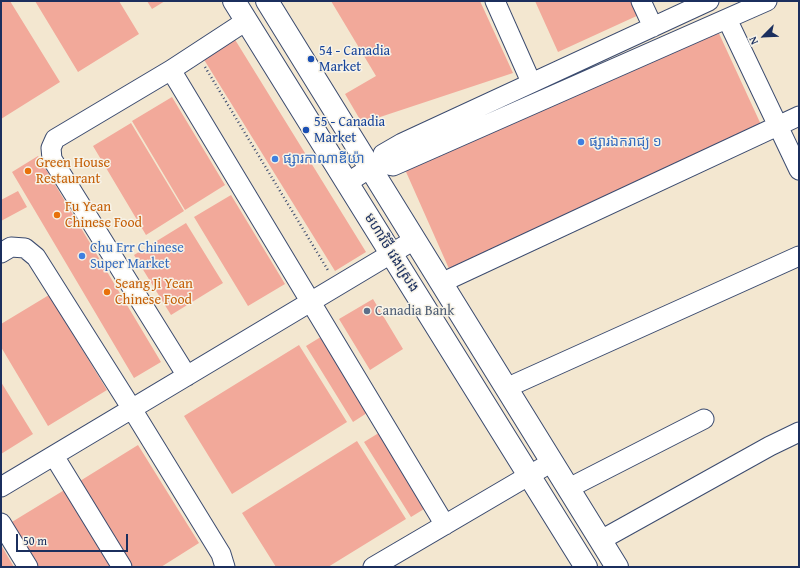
<!DOCTYPE html>
<html>
<head>
<meta charset="utf-8">
<style>
	body { margin:0 }
	#map { position:relative; width:800px; height:568px; overflow:hidden; background:#f3e7d0; font-family:"Gentium Book Plus",serif }
	canvas { display:block }
	.frame { position:absolute; inset:0; border:2px solid #1b2f5e; pointer-events:none }
	.north { position:absolute; left:744px; top:16px; width:40px; height:40px; -webkit-text-stroke:3px #f7f3e8; paint-order:stroke; rotate:246deg; font-size:11px; font-weight:700; line-height:16px; text-align:center; color:#1b2f5e }
	.north::after { content:''; display:block; margin:auto; width:14px; height:18px; background:#1b2f5e; clip-path:polygon(50% 0,100% 100%,50% 72%,0 100%) }
	.scale { position:absolute; left:16px; top:534px; width:112px; height:18px; box-sizing:border-box; border:2px solid #1b2f5e; border-top:0; padding-left:5px; font-size:12px; line-height:14px; white-space:nowrap; color:#1b2f5e; -webkit-text-stroke:3px #f7f3e8; paint-order:stroke }
</style>
</head>
<body>
<div id="map">
<canvas width="800" height="568"></canvas>
<div class="frame"></div>
<div class="north">N</div>
<div class="scale">50 m</div>
</div>
<script>
const ctx = document.querySelector('canvas').getContext('2d');
ctx.lineJoin = 'round';
function fillPath(path, color) {
  ctx.fillStyle = color;
  ctx.fill(path, 'evenodd');
}
function poly(rows) {
  const path = new Path2D();
  for (const r of rows) {
    path.moveTo(r[0], r[1]);
    for (let i = 2; i < r.length; i += 2) path.lineTo(r[i], r[i + 1]);
  }
  return path;
}
function strokePath(path, color, width, dash) {
  ctx.strokeStyle = color;
  ctx.lineWidth = width;
  ctx.lineCap = dash ? 'butt' : 'round';
  ctx.setLineDash(dash || []);
  ctx.stroke(path);
}
function label(font, color, halo, rows, align = 'center') {
  ctx.font = font + ' "Gentium Book Plus","Noto Sans Khmer",serif';
  ctx.lineWidth = 3;
  ctx.setLineDash([]);
  ctx.textBaseline = 'middle';
  ctx.strokeStyle = halo;
  ctx.fillStyle = color;
  for (const [text, x, y, turn = 0] of rows) {
    ctx.save();
    ctx.translate(x, y);
    ctx.rotate((+turn || 0) * Math.PI / 180);
    ctx.textAlign = isNaN(turn) ? turn : align;
    if (halo) ctx.strokeText(text, 0, 0);
    ctx.fillText(text, 0, 0);
    ctx.restore();
  }
}
const building = poly([
	[1,1,10,1,60,82,1,119],
	[35,1,119,1,139,34,78,72],
	[147,1,165,1,152,9],
	[331,1,480,1,513,73,362,123,345,94,376,76],
	[535,1,635,1,641,14,558,52],
	[716,27,763,129,450,271,403,165],
	[234,38,366,252,335,271,203,58],
	[172,97,225,185,185,210,132,121],
	[131,123,184,211,146,235,93,146],
	[38,156,161,362,134,378,12,172],
	[18,191,27,207,1,221,1,200],
	[231,195,285,284,248,306,194,217],
	[186,223,223,283,171,315,134,255],
	[49,295,107,390,48,426,1,347,1,324],
	[373,299,403,349,370,370,339,319],
	[324,335,370,411,353,422,306,346],
	[299,345,347,422,232,494,184,416],
	[1,382,33,434,1,454],
	[382,431,429,506,411,517,364,442],
	[357,441,406,519,328,567,276,567,242,513],
	[138,445,199,543,161,567,132,567,80,481],
	[66,489,113,567,33,567,7,525],
	[1,545,14,567,1,567]
]);
const path = poly([
	[205,67,329,272]
]);
const minor = poly([
	[495,1,531,82],
	[641,1,653,27],
	[727,19,799,170],
	[171,70,445,525],
	[382,164,383,154,402,143,709,1],
	[347,183,370,168,382,164,393,166,767,1],
	[1,253,11,247,25,248,36,257,132,409,221,554,225,567],
	[441,283,799,116],
	[187,376,52,159,51,148,55,139,171,70,246,21],
	[506,388,799,256],
	[54,456,122,567],
	[1,487,414,240],
	[569,488,704,419],
	[1,523,28,567],
	[601,540,770,446,799,432],
	[373,567,552,462]
]);
const major = poly([
	[234,1,586,567],
	[267,1,617,567]
]);
const markers = [
	[311,59,4,"#1a4fb4"],
	[306,130,4,"#1a4fb4"],
	[581,142,4,"#3f7fe0"],
	[275,159,4,"#3f7fe0"],
	[28,171,4,"#e8710a"],
	[57,215,4,"#e8710a"],
	[82,256,4,"#3f7fe0"],
	[107,292,4,"#e8710a"],
	[367,311,4,"#5c6f8a"]
];
const transitNames = [
	["54 - Canadia",319,51],
	["Market",319,67],
	["55 - Canadia",314,122],
	["Market",314,138]
];
const shopNames = [
	["ផ្សារឯករាជ្យ ១",589,142],
	["ផ្សារកាណាឌីយ៉ា",283,159],
	["Chu Err Chinese",90,248],
	["Super Market",90,264]
];
const foodNames = [
	["Green House",36,163],
	["Restaurant",36,179],
	["Fu Yean",65,207],
	["Chinese Food",65,223],
	["Seang Ji Yean",115,284],
	["Chinese Food",115,300]
];
const streetNames = [
	["មហាវិថី វេងស្រេង",391,253,58]
];
const serviceNames = [
	["Canadia Bank",375,311]
];
fillPath(building, '#f2a99a');
strokePath(minor, '#3b4b6f', 21);
strokePath(major, '#3b4b6f', 24);
strokePath(path, '#3b4b6f', 2.5, [1, 3]);
strokePath(minor, '#fff', 19);
strokePath(major, '#fff', 22);
for (const [x, y, r, color] of markers) {
  const dot = new Path2D();
  dot.arc(x, y, r, 0, 2 * Math.PI);
  ctx.fillStyle = color;
  ctx.fill(dot);
  strokePath(dot, '#f7f3e8', 1.5);
}
label('14px', '#164399', '#f7f3e8', transitNames, 'left');
label('14px', '#366cbe', '#f7f3e8', shopNames, 'left');
label('14px', '#c56008', '#f7f3e8', foodNames, 'left');
label('14px', '#1b2f5e', '#f7f3e8', streetNames);
label('14px', '#4e5e75', '#f7f3e8', serviceNames, 'left');
</script>
</body>
</html>
